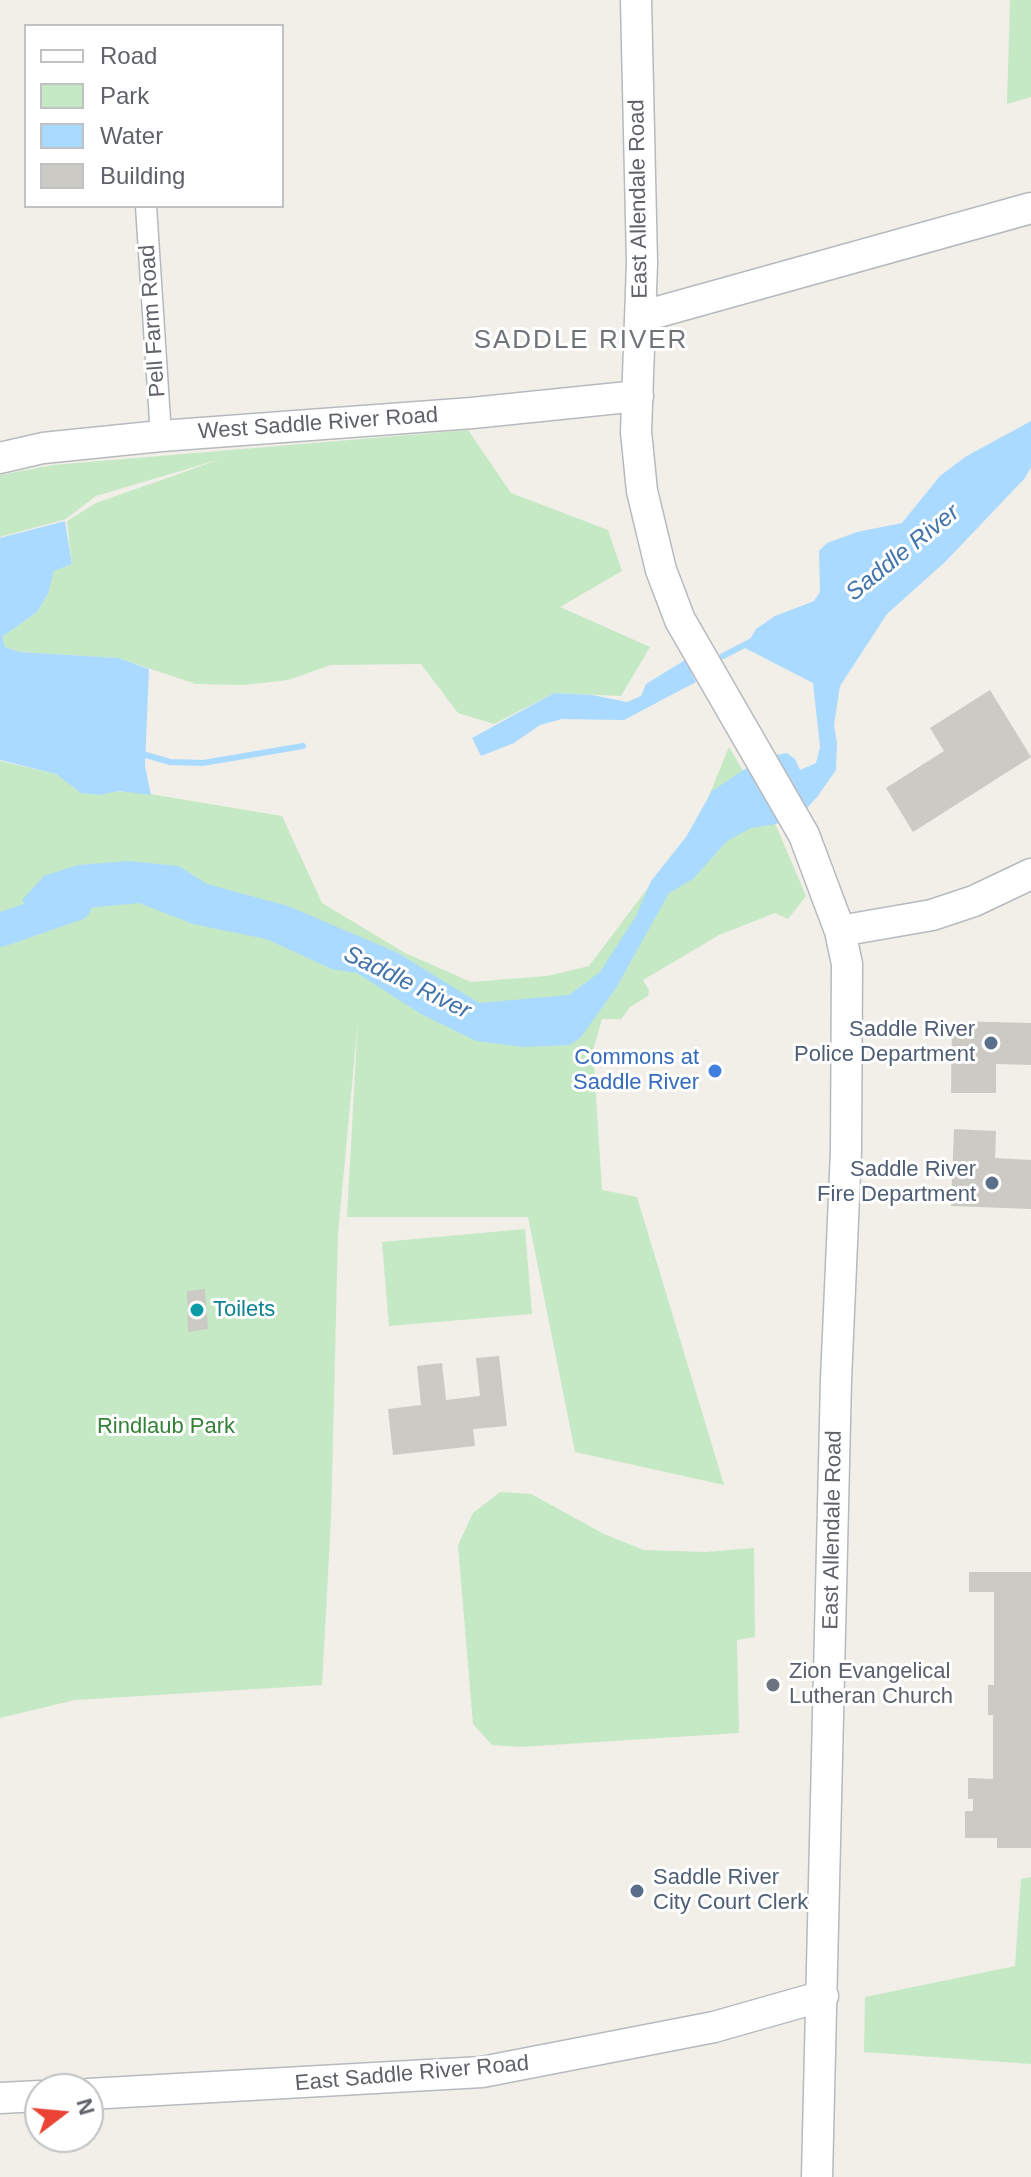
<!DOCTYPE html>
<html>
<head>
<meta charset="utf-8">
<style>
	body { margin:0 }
	#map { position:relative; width:1031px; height:2177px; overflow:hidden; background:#f1efe8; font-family:Arial,sans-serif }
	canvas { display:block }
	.legend { position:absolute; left:24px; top:24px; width:260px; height:184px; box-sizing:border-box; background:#fff; border:2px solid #bfc1c3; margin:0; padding:10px 14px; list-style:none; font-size:24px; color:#5f6368 }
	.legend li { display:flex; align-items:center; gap:16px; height:40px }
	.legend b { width:40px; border:2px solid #bfc1c3 }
	.north { position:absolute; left:24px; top:2073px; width:80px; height:80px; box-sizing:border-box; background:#fff; border:2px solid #bfc1c3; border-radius:50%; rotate:74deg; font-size:22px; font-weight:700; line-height:32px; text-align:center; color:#5f6368 }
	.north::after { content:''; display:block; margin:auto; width:28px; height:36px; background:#ea4335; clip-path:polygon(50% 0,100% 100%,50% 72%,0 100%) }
</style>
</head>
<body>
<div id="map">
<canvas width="1031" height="2177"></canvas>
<ul class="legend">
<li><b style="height:10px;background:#fff"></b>Road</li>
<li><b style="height:22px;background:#c5e8c5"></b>Park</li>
<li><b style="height:22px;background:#aadaff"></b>Water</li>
<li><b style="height:22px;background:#cccac5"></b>Building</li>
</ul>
<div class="north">N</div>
</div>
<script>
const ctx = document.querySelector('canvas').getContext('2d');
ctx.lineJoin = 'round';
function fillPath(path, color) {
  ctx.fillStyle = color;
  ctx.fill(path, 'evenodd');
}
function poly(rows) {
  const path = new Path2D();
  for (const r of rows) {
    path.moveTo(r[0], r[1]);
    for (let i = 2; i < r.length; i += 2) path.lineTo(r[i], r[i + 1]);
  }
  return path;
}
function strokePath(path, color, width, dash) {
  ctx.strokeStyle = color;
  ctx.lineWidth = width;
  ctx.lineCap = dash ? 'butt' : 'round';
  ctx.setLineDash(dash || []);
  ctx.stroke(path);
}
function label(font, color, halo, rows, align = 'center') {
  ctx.font = font + ' Arial,sans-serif';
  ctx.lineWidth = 6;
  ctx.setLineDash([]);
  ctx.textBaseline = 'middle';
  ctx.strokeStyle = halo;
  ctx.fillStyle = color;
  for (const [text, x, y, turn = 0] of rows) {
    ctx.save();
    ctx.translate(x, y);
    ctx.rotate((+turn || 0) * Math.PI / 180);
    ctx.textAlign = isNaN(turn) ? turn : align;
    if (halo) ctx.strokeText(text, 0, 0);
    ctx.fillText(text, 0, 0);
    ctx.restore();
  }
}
const green = poly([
	[1010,0,1031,0,1031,97,1007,104],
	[468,430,511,493,608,530,622,571,560,607,650,647,621,696,554,693,494,724,458,713,421,664,331,665,288,680,244,685,196,684,118,658,20,652,5,647,2,637,37,612,48,594,54,571,72,564,67,521,96,503,221,459,96,496,66,519,0,537,0,475,53,465],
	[729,747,777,828,806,896,788,919,775,913,719,935,643,980,649,990,648,996,630,1007,621,1019,602,1019,593,1050,602,1190,637,1197,724,1485,575,1452,528,1217,347,1217,358,1020,338,1234,331,1519,322,1685,75,1700,0,1718,0,761,56,774,82,793,99,795,116,791,150,794,282,816,322,903,405,953,471,982,547,976,589,966,699,820],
	[525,1229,532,1314,389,1326,382,1242],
	[500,1492,531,1494,604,1534,644,1550,706,1552,754,1548,755,1637,737,1640,739,1733,520,1747,492,1745,473,1724,458,1545,473,1513],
	[1031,1877,1031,2064,864,2052,865,1997,1015,1966,1021,1879]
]);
const water = poly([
	[1031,421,1031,467,1025,478,946,561,887,614,840,686,834,725,837,743,836,770,817,797,807,808,776,824,751,828,727,841,693,879,669,893,616,988,581,1037,570,1045,523,1047,476,1041,421,1014,357,973,332,969,266,939,193,924,139,903,88,908,37,926,22,900,44,876,78,865,128,861,179,866,207,884,288,906,398,953,479,1003,569,995,600,972,636,916,651,881,686,837,712,791,763,757,787,753,795,759,800,770,816,763,820,747,813,683,745,648,756,629,775,616,814,601,820,592,819,551,827,543,857,532,902,523,940,476,965,457],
	[65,521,72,564,54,571,48,594,37,612,2,637,5,647,20,652,118,658,149,669,145,766,151,795,119,791,99,795,81,793,56,774,0,760,0,538],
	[685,660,696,682,624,720,562,719,540,725,514,743,481,756,472,738,554,693,592,695,627,702,641,696,646,684]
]);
const stream = poly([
	[723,656,752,641],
	[146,755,170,762,203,763,303,746]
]);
const river = poly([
	[0,930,75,904]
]);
const building = poly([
	[990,690,1031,757,913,832,886,788,944,751,930,728],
	[952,1021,1031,1023,1031,1065,996,1064,996,1093,951,1093],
	[954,1129,996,1131,995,1158,1031,1160,1031,1209,951,1206],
	[205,1289,208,1329,188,1332,187,1291],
	[499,1356,507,1426,473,1429,475,1446,393,1455,388,1409,421,1405,417,1366,442,1363,446,1400,480,1396,476,1358],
	[969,1572,1031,1572,1031,1848,997,1848,997,1838,965,1838,965,1811,973,1811,973,1799,968,1799,968,1778,993,1779,993,1715,988,1715,988,1685,994,1685,994,1592,969,1592]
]);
const street = poly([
	[146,206,161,436]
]);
const secondary = poly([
	[636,0,642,263,636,432,642,491,661,570,680,620,804,835,840,931,847,964,846,1151,836,1380,817,2177],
	[640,317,1031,208],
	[0,458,43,448,161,436,472,413,638,396],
	[840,931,932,915,974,901,1031,874],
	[88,2094,482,2072,714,2027,823,1996],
	[0,2098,40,2096]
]);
const markers = [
	[991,1043,8,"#5c6f8a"],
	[715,1071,8,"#3f7fe0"],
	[992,1183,8,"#5c6f8a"],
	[197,1310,8,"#0f9aa8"],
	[773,1685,8,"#6b7280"],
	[637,1891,8,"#5c6f8a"]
];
const streetNames = [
	["East Allendale Road",639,199,-91],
	["Pell Farm Road",153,321,-94],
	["West Saddle River Road",318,424,-4],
	["East Allendale Road",833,1530,-89],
	["East Saddle River Road",412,2074,-5]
];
const serviceNames = [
	["Saddle River",975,1030],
	["Police Department",975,1055],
	["Saddle River",976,1170],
	["Fire Department",976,1195],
	["Saddle River",653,1878,"left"],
	["City Court Clerk",653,1903,"left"]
];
const shopNames = [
	["Commons at",699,1058],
	["Saddle River",699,1083]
];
const cultureNames = [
	["Toilets",213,1310]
];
const parkNames = [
	["Rindlaub Park",166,1427]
];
const worshipNames = [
	["Zion Evangelical",789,1672],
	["Lutheran Church",789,1697]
];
const waterNames = [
	["Saddle River",903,553,-39],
	["Saddle River",407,983,26]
];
const quarterNames = [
	["SADDLE RIVER",581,341]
];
fillPath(green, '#c5e8c5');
fillPath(water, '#aadaff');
strokePath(stream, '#aadaff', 6);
strokePath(river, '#aadaff', 34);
fillPath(building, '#cccac5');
strokePath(street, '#b5b8bc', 23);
strokePath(secondary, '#b6babf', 33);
strokePath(street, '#fff', 20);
strokePath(secondary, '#fff', 30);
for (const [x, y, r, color] of markers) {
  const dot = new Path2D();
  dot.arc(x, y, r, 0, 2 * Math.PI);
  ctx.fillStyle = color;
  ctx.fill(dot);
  strokePath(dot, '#fff', 3);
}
label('22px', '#5f6368', '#fff', streetNames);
label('22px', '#4e5e75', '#fff', serviceNames, 'right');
label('22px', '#366cbe', '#fff', shopNames, 'right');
label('22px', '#0d838f', '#fff', cultureNames, 'left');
label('22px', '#348238', '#fff', parkNames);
label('22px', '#5b616d', '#fff', worshipNames, 'left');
label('italic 24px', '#4174aa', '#fff', waterNames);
ctx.letterSpacing = '2px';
label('26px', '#70757a', '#fff', quarterNames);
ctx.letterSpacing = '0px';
</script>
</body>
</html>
